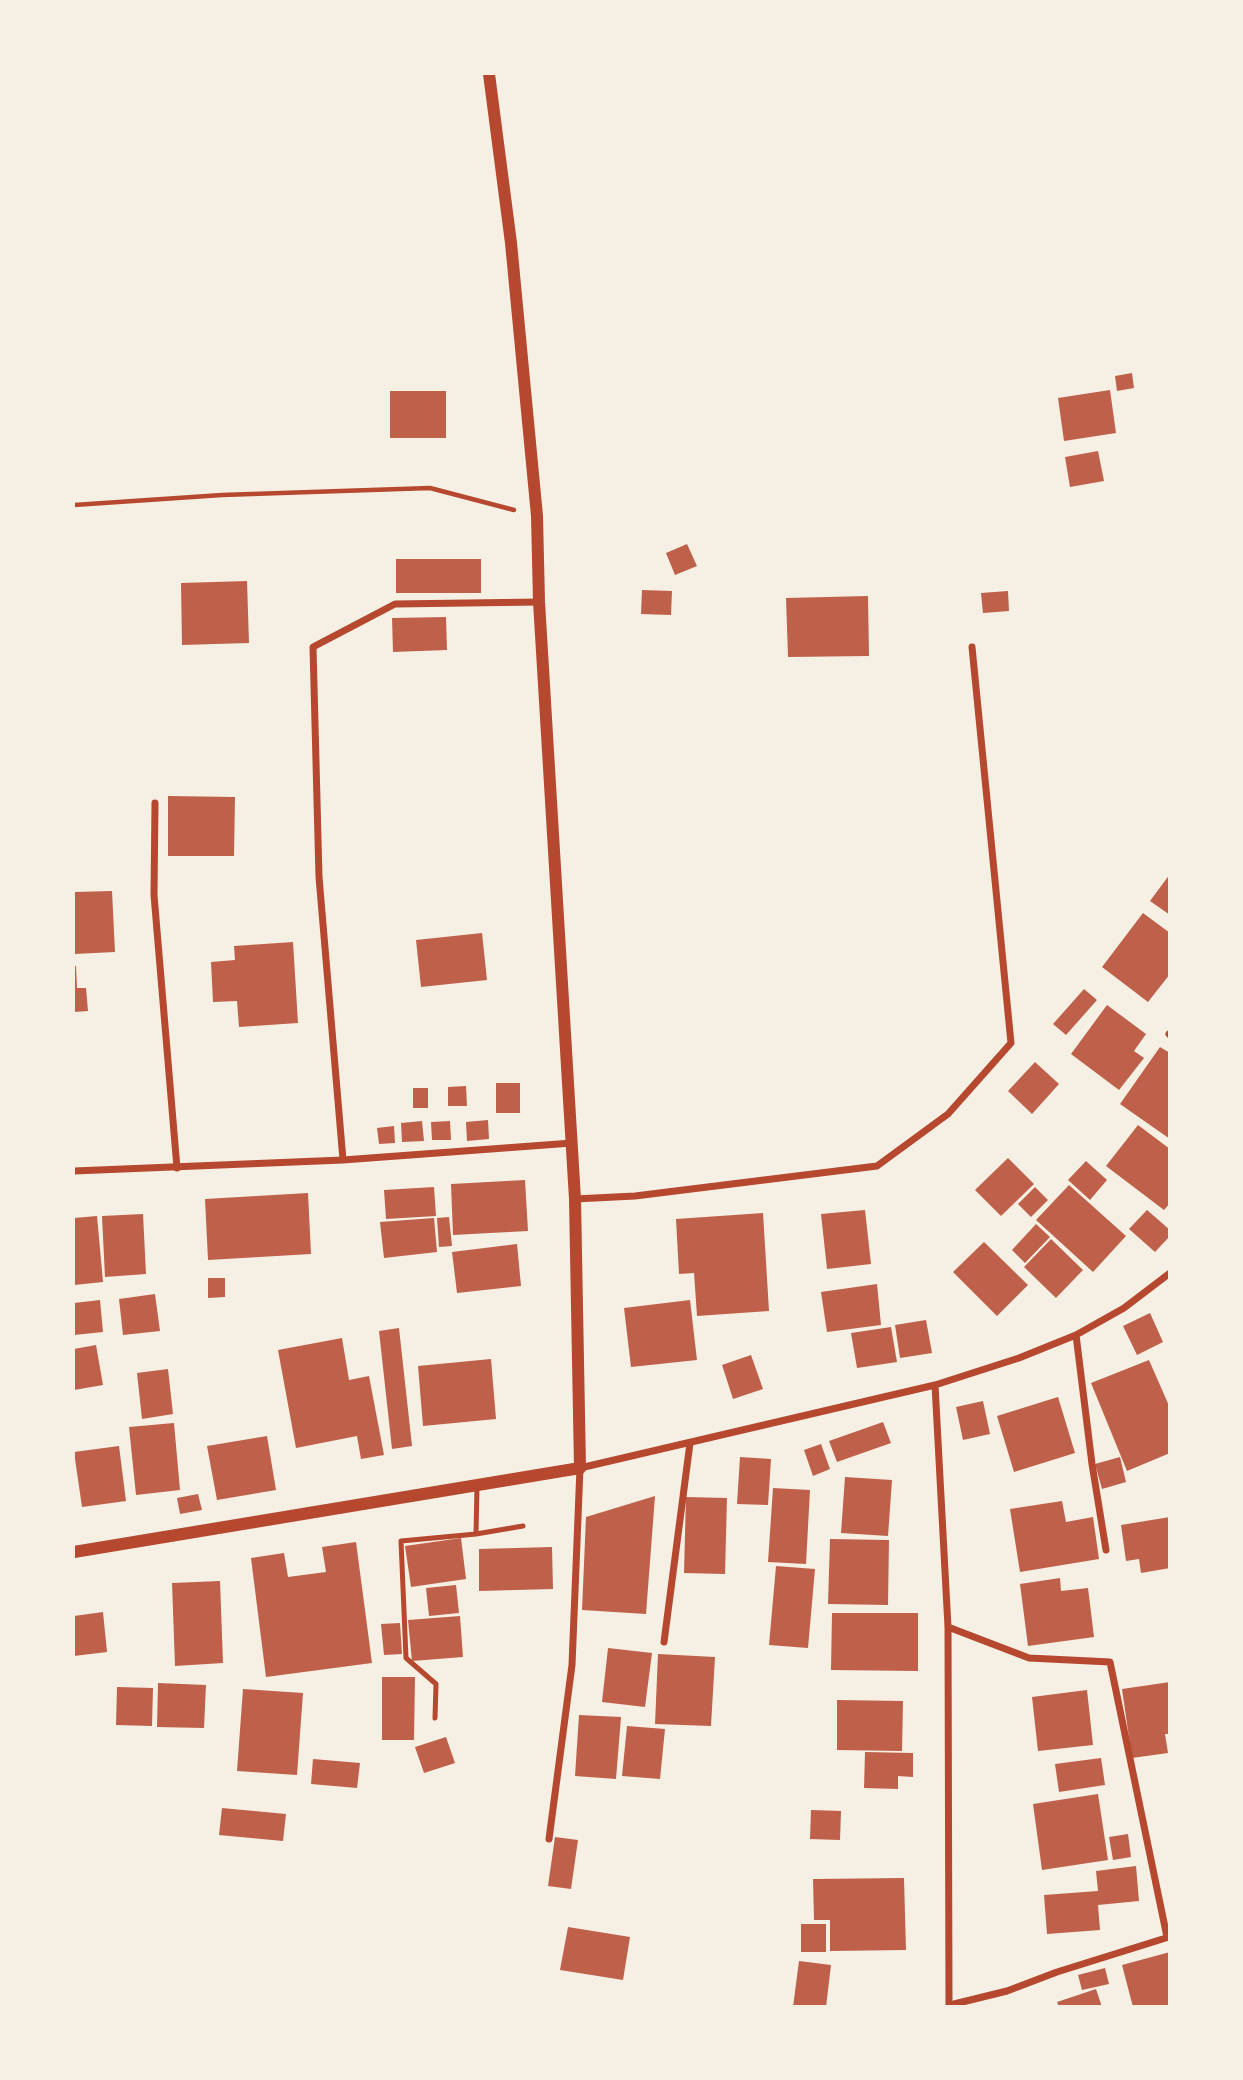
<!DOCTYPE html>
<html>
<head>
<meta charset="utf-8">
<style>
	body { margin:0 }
	#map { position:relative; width:1243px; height:2080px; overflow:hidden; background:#f6efe4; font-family:Signika,sans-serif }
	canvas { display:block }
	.frame { position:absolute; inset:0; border:75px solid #f6efe4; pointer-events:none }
</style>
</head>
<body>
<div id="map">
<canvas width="1243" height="2080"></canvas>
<div class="frame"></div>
</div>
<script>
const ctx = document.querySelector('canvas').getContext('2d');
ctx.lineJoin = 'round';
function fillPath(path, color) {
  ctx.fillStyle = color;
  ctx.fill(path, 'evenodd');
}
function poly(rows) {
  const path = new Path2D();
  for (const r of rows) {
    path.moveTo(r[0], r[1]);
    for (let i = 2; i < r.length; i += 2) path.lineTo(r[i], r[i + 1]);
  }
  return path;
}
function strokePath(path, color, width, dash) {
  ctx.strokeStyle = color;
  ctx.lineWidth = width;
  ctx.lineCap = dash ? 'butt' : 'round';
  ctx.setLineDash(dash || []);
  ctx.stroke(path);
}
const building = poly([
	[1132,373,1134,388,1117,391,1115,376],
	[1110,390,1116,433,1064,441,1058,398],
	[390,391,446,391,446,438,390,438],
	[1098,451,1104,481,1070,487,1065,457],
	[687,544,697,566,675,575,666,553],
	[396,559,481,559,481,593,396,593],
	[247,581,249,643,182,645,181,583],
	[642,590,672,591,671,615,641,614],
	[1008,591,1009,611,983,613,981,593],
	[868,596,869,656,788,657,786,598],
	[446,617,447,650,393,652,392,618],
	[168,796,235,797,234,856,168,856],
	[1170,874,1170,915,1150,901],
	[112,891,115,952,74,954,74,892],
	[1143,913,1170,933,1170,974,1148,1002,1102,967],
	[482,933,487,980,421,987,416,940],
	[293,942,298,1023,239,1027,237,1001,213,1002,211,962,235,960,234,946],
	[74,966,76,966,77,988,86,988,88,1011,74,1012],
	[1084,989,1097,1000,1066,1035,1053,1024],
	[1107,1005,1146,1034,1134,1051,1144,1058,1119,1090,1071,1054],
	[1160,1047,1170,1053,1170,1139,1120,1104],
	[1035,1062,1059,1084,1032,1114,1008,1091],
	[496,1083,520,1083,520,1113,496,1113],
	[466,1086,467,1106,448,1106,448,1087],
	[413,1088,428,1088,428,1108,413,1108],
	[488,1120,489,1139,467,1141,466,1122],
	[422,1121,424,1141,402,1142,401,1123],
	[450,1121,451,1140,432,1140,431,1122],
	[1138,1125,1170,1149,1170,1203,1164,1210,1106,1166],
	[394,1126,395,1143,379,1144,377,1128],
	[1008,1158,1034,1184,1001,1216,975,1190],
	[1086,1161,1107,1180,1090,1200,1068,1180],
	[525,1180,528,1231,453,1235,451,1184],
	[1069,1185,1126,1236,1093,1272,1036,1220],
	[434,1187,436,1216,386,1219,384,1190],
	[1035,1187,1048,1200,1031,1217,1018,1204],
	[308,1193,311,1254,208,1260,205,1199],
	[865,1210,871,1264,827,1269,821,1214],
	[1147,1210,1170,1230,1170,1236,1155,1252,1129,1229],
	[763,1213,769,1311,697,1316,694,1273,679,1274,676,1219],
	[143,1214,146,1274,105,1277,102,1216],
	[97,1216,103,1282,74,1285,74,1218],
	[449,1217,452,1246,439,1247,437,1218],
	[434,1218,437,1252,384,1258,380,1222],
	[1036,1224,1050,1237,1025,1263,1012,1250],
	[1051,1239,1083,1270,1056,1298,1024,1267],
	[984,1242,1028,1285,997,1316,953,1272],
	[517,1244,521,1286,457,1293,452,1252],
	[208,1278,225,1278,225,1297,208,1298],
	[877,1284,881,1325,827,1332,821,1292],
	[155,1294,160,1331,123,1335,119,1299],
	[100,1300,103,1332,74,1335,74,1303],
	[690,1300,697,1360,631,1367,624,1308],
	[1150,1313,1163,1342,1137,1355,1123,1326],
	[926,1320,932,1353,900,1358,895,1325],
	[891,1327,897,1362,857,1368,851,1333],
	[399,1328,412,1446,392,1449,379,1331],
	[342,1338,349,1380,369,1376,384,1455,361,1459,357,1436,296,1448,278,1350],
	[96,1345,103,1385,74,1390,74,1349],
	[751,1355,763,1389,733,1399,722,1365],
	[491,1359,496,1419,423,1426,418,1366],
	[1149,1360,1170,1408,1170,1453,1127,1471,1091,1383],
	[168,1369,173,1414,142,1419,137,1373],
	[1058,1397,1075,1453,1014,1472,997,1416],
	[983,1401,990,1434,963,1440,956,1407],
	[883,1422,891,1443,837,1462,829,1441],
	[174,1423,180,1490,136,1495,129,1427],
	[267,1436,276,1490,217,1500,207,1446],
	[821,1444,830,1469,813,1476,804,1450],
	[119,1446,126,1501,82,1507,74,1452],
	[740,1457,771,1459,768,1505,737,1504],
	[1120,1457,1126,1482,1102,1489,1095,1464],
	[845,1477,892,1480,888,1536,841,1533],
	[773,1488,810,1490,806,1564,768,1562],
	[198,1494,202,1510,180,1514,177,1498],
	[655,1496,646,1614,582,1610,586,1517],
	[686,1497,727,1498,725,1574,684,1573],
	[1062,1501,1066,1522,1093,1517,1099,1559,1020,1572,1010,1509],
	[1170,1517,1170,1568,1141,1573,1139,1559,1126,1561,1121,1525],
	[461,1538,466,1579,411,1587,405,1546],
	[830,1539,889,1540,888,1605,828,1604],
	[356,1542,372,1663,266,1677,251,1558,284,1553,288,1577,326,1572,322,1547],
	[552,1547,553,1589,479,1591,479,1549],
	[776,1566,815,1569,808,1648,769,1645],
	[1060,1578,1061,1591,1088,1588,1094,1637,1028,1646,1020,1584],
	[220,1581,223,1663,175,1666,172,1583],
	[456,1585,459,1613,429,1616,426,1588],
	[103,1612,107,1652,74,1656,74,1616],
	[832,1613,918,1613,918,1671,831,1670],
	[460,1616,463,1657,412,1661,408,1620],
	[400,1623,402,1654,384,1655,381,1624],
	[608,1648,652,1653,645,1707,602,1702],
	[658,1654,715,1657,711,1726,655,1724],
	[382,1677,415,1677,414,1740,382,1740],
	[1170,1682,1170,1734,1165,1734,1168,1753,1132,1758,1122,1689],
	[158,1683,206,1685,204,1728,157,1727],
	[117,1687,153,1688,152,1726,116,1725],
	[243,1689,303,1693,297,1775,237,1771],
	[1087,1690,1093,1745,1038,1751,1032,1697],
	[837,1700,903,1701,902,1751,837,1750],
	[579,1715,621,1717,616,1779,575,1776],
	[627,1726,665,1729,660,1779,622,1776],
	[446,1737,455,1763,424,1773,415,1747],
	[865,1752,913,1753,913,1777,898,1776,898,1789,864,1788],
	[1101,1758,1105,1785,1059,1792,1055,1764],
	[313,1759,360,1763,357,1788,311,1784],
	[1098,1794,1108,1860,1042,1870,1033,1804],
	[222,1808,286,1814,283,1841,219,1835],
	[811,1810,841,1811,840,1840,810,1839],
	[1128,1834,1131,1857,1113,1860,1109,1837],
	[555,1837,578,1840,571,1889,548,1886],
	[1136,1866,1139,1901,1098,1905,1100,1930,1047,1934,1044,1895,1098,1891,1096,1871],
	[904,1878,906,1950,830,1951,830,1920,814,1920,813,1879],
	[801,1924,826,1924,826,1952,801,1952],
	[568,1927,630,1937,623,1980,560,1970],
	[1170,1952,1170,2007,1133,2007,1122,1965],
	[799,1961,831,1965,826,2007,793,2007],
	[1105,1968,1109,1984,1082,1990,1078,1975],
	[1096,1989,1102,2007,1059,2007,1057,2002]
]);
const path = poly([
	[74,505,222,495,430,488,514,510]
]);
const service = poly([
	[476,1534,477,1486],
	[435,1718,436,1684,406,1658,401,1541,476,1534,523,1526]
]);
const minor = poly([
	[155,803,154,895,177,1168],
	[1169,1034,1170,1035],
	[343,1160,319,877,313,647,395,604,539,602],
	[74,1171,343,1160,572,1143],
	[575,1199,635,1196,877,1166,948,1114,1011,1043,972,647],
	[1076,1335,1092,1464,1106,1550],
	[935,1385,948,1627,949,2007],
	[948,1627,1029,1658,1110,1662,1167,1937],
	[664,1642,690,1443],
	[549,1839,572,1665,580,1468,935,1385,1019,1358,1076,1335,1124,1308,1170,1273],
	[950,2005,1007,1991,1057,1972,1169,1937]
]);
const tertiary = poly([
	[74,1552,580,1468,575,1199,539,602,537,516,511,243,489,74]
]);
fillPath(building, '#bf614a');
strokePath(path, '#b5482f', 4.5);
strokePath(service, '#b5482f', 5);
strokePath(minor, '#b5482f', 7);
strokePath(tertiary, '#b5482f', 12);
</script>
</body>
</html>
